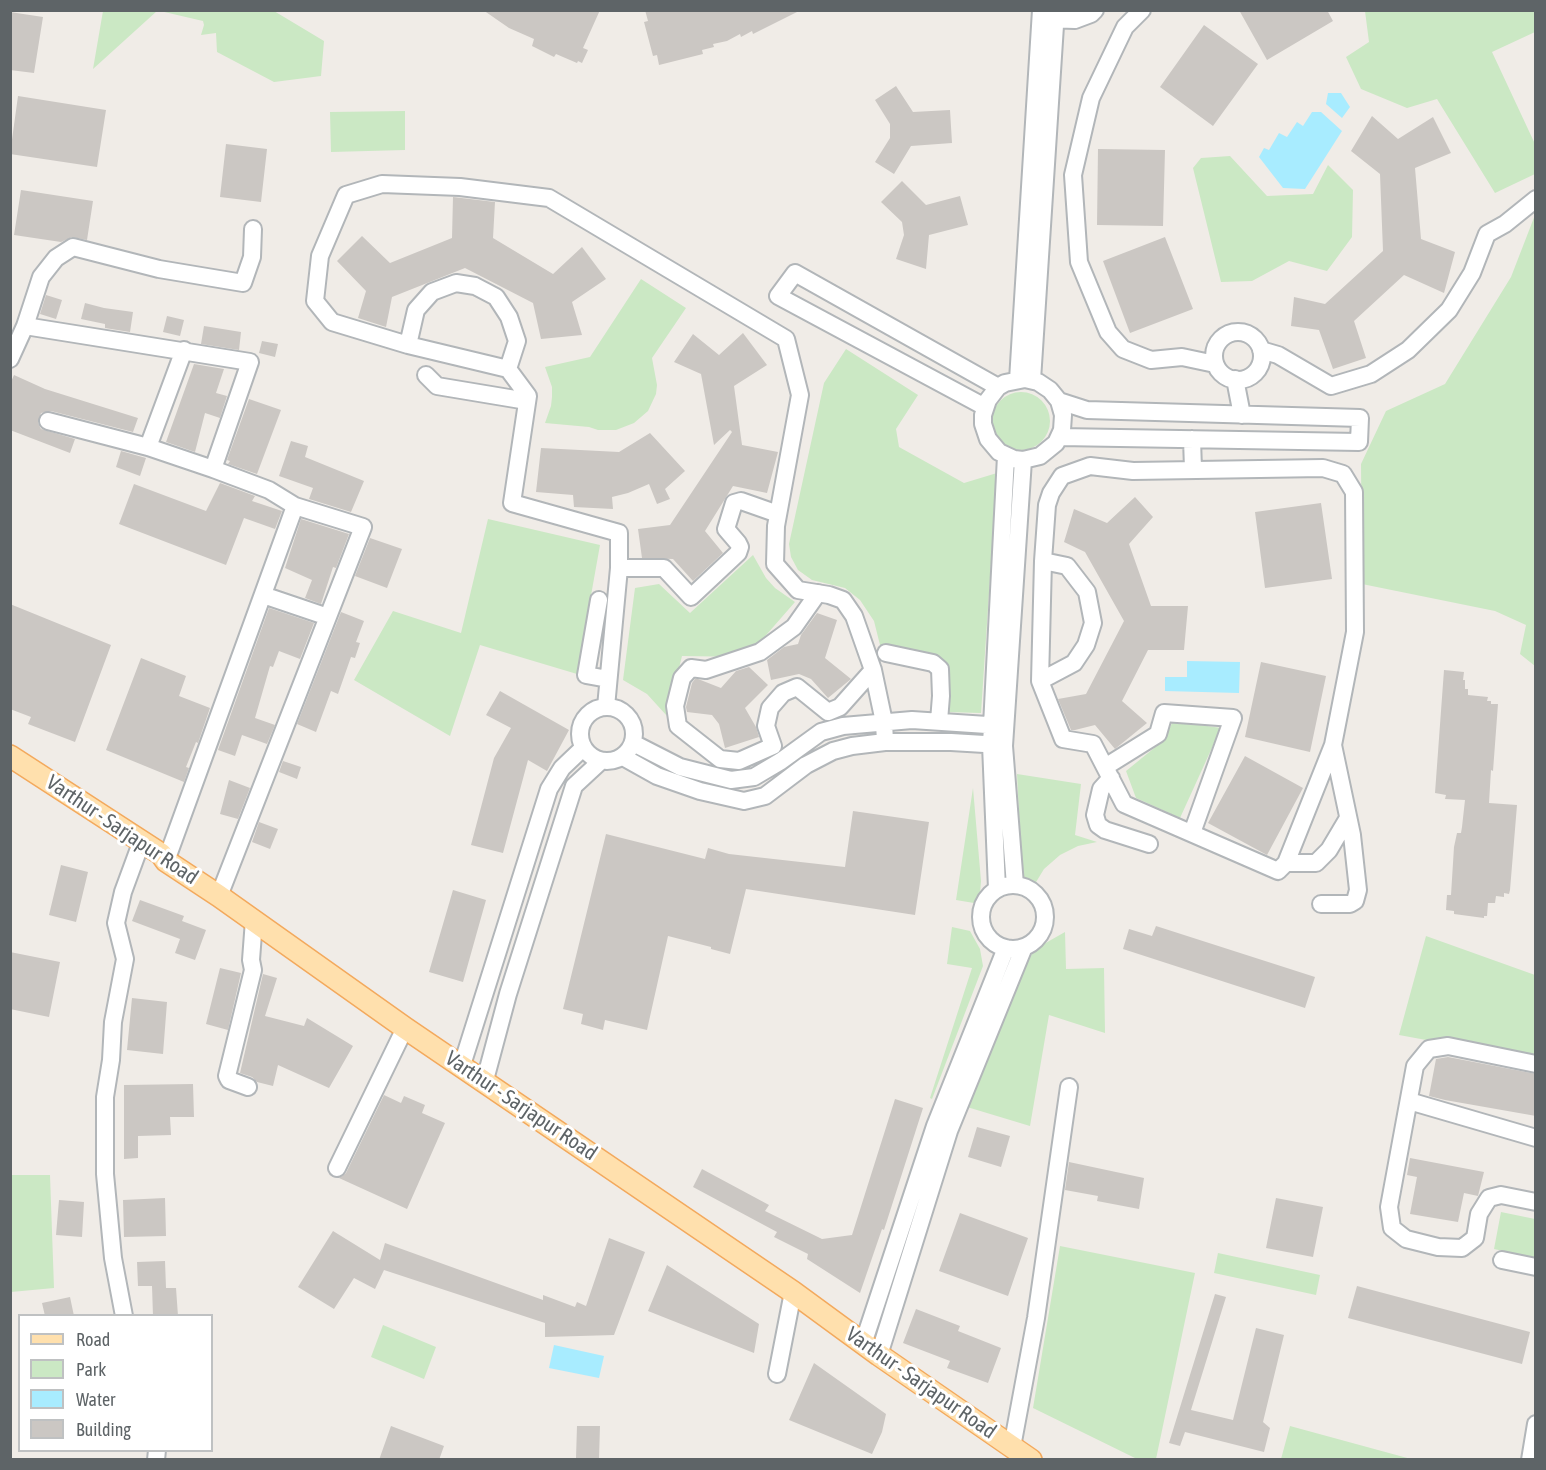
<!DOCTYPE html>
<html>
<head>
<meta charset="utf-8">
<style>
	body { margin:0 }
	#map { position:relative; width:1546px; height:1470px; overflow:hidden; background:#f0ece7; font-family:"Asap Condensed",sans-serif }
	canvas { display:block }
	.frame { position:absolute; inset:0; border:12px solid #5e6467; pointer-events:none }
	.legend { position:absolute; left:18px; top:1314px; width:195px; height:138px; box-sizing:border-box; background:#fff; border:2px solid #bfc1c2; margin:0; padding:8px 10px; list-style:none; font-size:18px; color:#5e6467 }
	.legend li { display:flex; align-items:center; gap:12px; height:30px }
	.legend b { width:30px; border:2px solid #bfc1c2 }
</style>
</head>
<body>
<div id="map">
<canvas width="1546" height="1470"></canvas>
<div class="frame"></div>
<ul class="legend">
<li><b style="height:8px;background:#ffe0ad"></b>Road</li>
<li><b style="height:16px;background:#cbe8c4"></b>Park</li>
<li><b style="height:16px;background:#a8ecff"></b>Water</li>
<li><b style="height:16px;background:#cbc7c3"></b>Building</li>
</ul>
</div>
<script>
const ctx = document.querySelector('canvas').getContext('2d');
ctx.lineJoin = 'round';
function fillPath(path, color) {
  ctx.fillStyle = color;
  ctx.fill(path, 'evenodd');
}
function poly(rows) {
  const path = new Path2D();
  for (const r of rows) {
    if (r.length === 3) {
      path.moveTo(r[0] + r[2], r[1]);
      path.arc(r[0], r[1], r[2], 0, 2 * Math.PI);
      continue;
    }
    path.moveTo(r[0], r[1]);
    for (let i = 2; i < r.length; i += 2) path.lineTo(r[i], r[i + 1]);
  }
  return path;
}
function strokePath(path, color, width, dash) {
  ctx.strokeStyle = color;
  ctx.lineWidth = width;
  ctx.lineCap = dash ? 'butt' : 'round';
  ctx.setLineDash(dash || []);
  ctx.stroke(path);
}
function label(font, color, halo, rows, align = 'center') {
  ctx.font = font + ' "Asap Condensed",sans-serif';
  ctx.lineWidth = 6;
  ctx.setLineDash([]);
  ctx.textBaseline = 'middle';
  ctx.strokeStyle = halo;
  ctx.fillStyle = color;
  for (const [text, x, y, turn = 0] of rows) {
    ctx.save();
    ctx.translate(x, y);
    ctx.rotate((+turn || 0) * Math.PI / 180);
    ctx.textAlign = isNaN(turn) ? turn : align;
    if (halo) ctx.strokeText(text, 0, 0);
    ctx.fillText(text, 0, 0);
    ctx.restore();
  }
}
const green = poly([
	[103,10,157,11,93,69,103,11],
	[160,11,274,11,324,41,321,76,274,82,217,52,216,33,201,35,204,25,203,21],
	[1365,11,1535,11,1535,32,1492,52,1535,144,1535,174,1495,193,1437,99,1407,108,1361,89,1346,57,1369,42],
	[405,111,405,150,331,152,330,112],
	[1230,156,1267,196,1313,194,1328,165,1353,190,1352,237,1327,271,1289,261,1252,281,1221,282,1193,168,1201,158],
	[1535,215,1535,666,1520,654,1526,625,1495,611,1362,584,1361,464,1386,411,1445,384,1511,277],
	[641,279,686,308,652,358,657,385,656,394,648,411,634,423,616,430,598,430,589,427,545,423,551,406,552,397,552,387,545,367,590,357],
	[846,349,918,395,896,429,899,447,964,483,997,473,981,713,945,712,937,662,880,645,874,621,860,600,845,588,812,580,798,570,791,557,789,544,824,383],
	[1021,421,29],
	[488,519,600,545,577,674,480,645,450,736,354,680,393,611,461,633],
	[753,555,766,578,775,588,795,602,747,657,682,656,667,716,647,694,623,680,635,588,659,584,690,613],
	[1173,721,1221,728,1180,818,1136,798,1126,771,1164,740],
	[1017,774,1081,784,1075,835,1097,842,1078,846,1060,855,1044,869,1033,887,1022,876],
	[973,788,981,881,980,894,974,903,956,900],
	[952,927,970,931,980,949,983,966,932,1099,930,1098,972,968,947,964],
	[1065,932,1066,969,1104,968,1105,1033,1049,1015,1030,1126,967,1107,1020,975,1035,949],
	[1426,936,1535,975,1535,1060,1399,1035],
	[11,1175,50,1175,54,1288,11,1292],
	[1501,1212,1535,1219,1535,1258,1494,1249],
	[1060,1246,1195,1273,1156,1459,1137,1459,1033,1408],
	[1218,1253,1320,1275,1316,1295,1214,1273],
	[383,1325,436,1347,424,1379,371,1357],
	[1290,1426,1411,1459,1281,1459]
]);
const water = poly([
	[1328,93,1341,93,1350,107,1342,118,1326,104],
	[1312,112,1321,112,1342,131,1305,189,1283,188,1259,157,1264,148,1269,150,1279,133,1287,137,1297,122,1303,126],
	[1187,661,1240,662,1239,693,1165,691,1165,677,1187,677],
	[554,1345,604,1356,599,1378,549,1368]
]);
const building = poly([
	[483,10,600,10,583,48,588,50,582,63,578,61,577,63,556,54,554,57,532,46,534,39,509,28],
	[645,10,801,10,753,34,752,31,741,37,740,34,727,41,713,44,714,47,702,50,703,54,659,65,657,55,653,56,644,22,648,21],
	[1239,10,1327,10,1333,21,1267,60],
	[10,12,43,17,34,73,10,70],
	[1204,25,1258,64,1213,126,1160,87],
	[896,86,913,112,950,110,952,143,911,146,894,174,875,162,890,138,890,124,875,100],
	[18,96,106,110,97,167,10,154],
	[1372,116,1398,139,1433,117,1451,153,1415,168,1421,239,1455,252,1444,293,1404,275,1354,321,1366,358,1333,369,1319,330,1291,326,1294,297,1325,304,1383,251,1380,174,1351,151],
	[226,144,267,149,261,202,220,197],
	[1098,149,1165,150,1163,226,1097,225],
	[902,181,926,205,960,196,968,225,929,235,926,269,896,259,904,235,902,222,881,202],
	[21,190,93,201,87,240,72,237,61,242,14,235],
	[453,197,495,202,493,238,553,274,582,247,606,279,572,302,582,335,541,339,533,303,465,268,392,297,386,327,358,318,366,291,337,261,362,236,390,263,452,238],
	[1165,237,1193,309,1130,333,1103,261],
	[46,295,62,300,56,319,40,314],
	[85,303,104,308,133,312,130,332,105,328,105,324,81,319],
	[167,316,184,320,180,336,163,332],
	[204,326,241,332,239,350,201,344],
	[743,333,767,365,734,386,742,445,778,452,767,493,733,486,705,531,723,553,693,581,673,559,642,558,638,529,670,525,732,432,730,430,714,445,701,374,674,362,693,334,719,355],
	[262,341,278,344,275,357,259,353],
	[194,364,224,369,216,393,227,396,220,418,205,413,195,452,166,442],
	[14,375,45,389,138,418,133,432,51,411,41,413,38,423,41,429,75,439,70,453,10,430,10,384],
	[249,399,281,410,257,474,228,464,230,461,227,460],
	[650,433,685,471,665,489,670,499,657,504,649,484,628,493,612,497,613,509,574,507,573,495,536,492,541,448,619,452],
	[291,441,308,446,305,457,364,481,351,512,309,499,313,488,279,476],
	[121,451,146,458,140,476,116,467],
	[220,483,255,496,252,501,282,511,275,529,244,518,226,565,119,524,134,484,206,511],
	[1135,497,1153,517,1129,544,1151,606,1188,606,1184,650,1148,650,1122,701,1147,723,1115,749,1095,725,1075,730,1071,730,1058,699,1086,694,1124,621,1085,552,1064,542,1074,509,1107,523],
	[1321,503,1332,579,1265,588,1255,512],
	[301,519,349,534,336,568,333,567,321,604,305,598,312,580,285,568],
	[370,538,402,549,387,588,355,576],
	[10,604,111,645,75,742,28,724,31,717,10,709],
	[269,608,314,623,300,659,279,651,273,667,270,666,255,718,275,725,267,744,242,735,235,756,218,750],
	[341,612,364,621,356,642,360,643,355,658,351,657,338,694,331,691,316,732,297,724],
	[817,613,837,620,825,658,851,679,828,698,811,679,799,674,771,680,767,660,784,647,798,644,801,635],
	[141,658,186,676,179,696,210,708,198,743,196,742,186,767,189,768,184,782,106,750],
	[1261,662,1326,676,1310,752,1245,737],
	[749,667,768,685,745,708,756,727,759,737,725,748,719,724,712,715,687,712,686,707,692,683,695,679,698,679,721,688,736,671],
	[1444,670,1464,672,1463,680,1465,680,1465,689,1468,689,1468,695,1488,697,1487,701,1491,701,1491,704,1498,704,1493,771,1491,770,1489,803,1517,805,1510,890,1509,894,1504,893,1504,897,1496,896,1495,903,1488,903,1487,916,1484,916,1484,918,1454,914,1454,911,1446,910,1447,895,1451,895,1454,847,1457,833,1461,833,1462,827,1465,800,1445,799,1446,795,1435,793],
	[500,691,569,730,547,771,528,760,503,853,471,845,494,758,511,728,486,715],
	[1245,756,1303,788,1267,855,1208,823],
	[283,761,301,767,297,779,279,772],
	[229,780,250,788,238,819,220,814],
	[853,811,929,822,915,915,746,889,730,954,711,949,711,947,668,936,647,1030,605,1020,603,1030,581,1024,583,1014,563,1009,606,834,705,859,708,848,729,854,845,867],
	[259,822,278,829,270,849,252,842],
	[61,865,88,872,76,922,49,915],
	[453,890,486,900,463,982,429,972],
	[140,900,184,916,182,921,206,930,195,960,175,953,180,939,132,921],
	[1156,926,1315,977,1305,1008,1123,949,1129,929,1152,936],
	[10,952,60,962,49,1017,10,1009],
	[220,968,241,973,228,1030,206,1024],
	[263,974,277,978,265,1016,304,1026,307,1018,353,1046,329,1088,278,1065,273,1086,257,1082,252,1077,240,1073],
	[132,998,167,1002,163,1054,127,1050],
	[1448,1057,1536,1074,1536,1116,1445,1100,1429,1096,1436,1059],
	[193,1084,194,1117,170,1117,171,1135,138,1136,138,1158,124,1159,124,1085],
	[384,1095,401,1103,404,1096,425,1105,422,1113,445,1123,407,1209,339,1178,346,1173],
	[895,1099,923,1108,884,1230,882,1229,860,1293,807,1259,808,1254,774,1237,777,1232,693,1187,702,1169,769,1205,765,1211,822,1239,852,1235],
	[977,1127,1010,1136,1001,1167,968,1157],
	[1410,1158,1484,1172,1478,1196,1464,1193,1458,1222,1410,1214,1417,1177,1407,1175],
	[1069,1162,1144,1178,1139,1209,1097,1201,1098,1196,1065,1190],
	[165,1198,166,1236,124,1237,123,1200],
	[1276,1198,1323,1207,1313,1257,1266,1248],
	[59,1200,84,1202,82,1237,56,1235],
	[960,1213,1028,1238,1008,1296,939,1271],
	[333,1231,380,1260,385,1243,543,1300,543,1295,575,1307,577,1302,586,1306,609,1238,645,1252,614,1335,545,1337,545,1323,384,1270,375,1289,354,1278,334,1309,298,1287],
	[165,1261,166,1288,176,1288,178,1316,153,1316,152,1286,138,1286,137,1262],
	[667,1265,759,1324,754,1353,648,1311],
	[1357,1286,1530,1332,1522,1364,1348,1318],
	[1215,1294,1226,1297,1191,1410,1233,1420,1256,1328,1284,1335,1263,1422,1270,1428,1264,1452,1185,1432,1180,1446,1169,1443],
	[70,1297,74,1316,45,1316,42,1303],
	[916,1309,960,1326,958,1331,1001,1348,988,1383,947,1368,950,1361,903,1343],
	[814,1363,886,1414,882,1432,872,1454,789,1420],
	[391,1426,444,1446,439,1460,379,1460],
	[577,1426,600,1426,599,1459,576,1458]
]);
const minor = poly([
	[1142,10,1125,27,1091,98,1073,175,1079,262,1108,332,1123,349,1151,360,1182,357,1215,364],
	[1044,19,1075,20,1091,14,1095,10],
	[25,326,41,277,56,258,73,247,159,269,243,283,252,257,253,229],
	[1238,356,24],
	[408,345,416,310,432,292,456,283,475,286,496,297,509,317,517,341,508,369],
	[1261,350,1278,355,1331,386,1371,374,1408,350,1449,310,1472,273,1487,234,1505,224,1536,199],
	[10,359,25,326,250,362,213,469],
	[426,375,437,386,527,401],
	[1235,379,1242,415],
	[1018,380,1041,10],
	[1032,380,1056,10],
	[1059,401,1063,415,1062,430,1056,443,1040,456,1023,460,1014,459,999,452,988,439,983,424,983,415,988,400,998,387,1005,383,1025,379,1038,382,1050,390,1059,401,1087,410,1360,418,1359,442,1060,437],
	[985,407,778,296,795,273,998,387],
	[48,421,148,447,213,469,269,490,295,506,363,527,219,896],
	[1192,439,1193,469],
	[148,447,184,350],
	[1090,466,1133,471,1323,468,1343,474,1354,492,1355,632,1333,745,1286,863,1278,871,1124,804,1093,744,1063,739,1040,681,1043,561,1047,505,1051,493,1062,476,1090,466],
	[619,568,664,568,691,597,738,553,740,547,738,543,726,529,734,503,741,501,778,514],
	[818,593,794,627,760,652,706,670,691,668,682,678,675,706,678,726,720,759,739,761,773,746,766,726,770,708,783,693,797,687,828,712,840,707,873,670],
	[263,595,328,617],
	[599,600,586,675,608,679],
	[886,653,933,663,940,669,941,696,939,721],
	[1040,681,1074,663,1086,645,1093,623,1087,592,1067,566,1043,561],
	[607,734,27],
	[606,707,619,568,619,533,512,503,528,396,508,369,408,345,332,322,315,301,320,256,346,195,382,184,460,187,549,198,786,339,800,395,776,526,775,564,798,590,829,595,843,600,854,616,873,670,884,722,885,742],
	[633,743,680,767,731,780,754,777,781,761,821,732,843,726,912,720,1002,726],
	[623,757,657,776,700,791,744,801,765,796,806,765,833,751,852,746,885,742,951,742,1001,745],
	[1105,767,1158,734,1164,713,1233,718,1192,833],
	[1111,778,1101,789,1095,815,1098,825,1105,830,1149,844],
	[166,861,295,506],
	[1286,863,1316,863,1329,850,1348,818],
	[1015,885,1004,746,1023,460],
	[1013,917,32],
	[997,889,991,745,1006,456],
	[1321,904,1350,904,1355,901,1358,890,1352,835,1333,745],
	[1536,1064,1448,1046,1429,1049,1415,1066,1389,1207,1392,1228,1406,1239,1438,1247,1462,1248,1475,1238,1479,1214,1489,1198,1501,1195,1536,1202],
	[462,1065,549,789,562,768,583,748],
	[485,1080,508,994,574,786,601,761],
	[248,1087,229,1080,227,1076,253,970,251,960,254,920],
	[1409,1101,1536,1138],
	[337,1168,405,1028],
	[1502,1260,1536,1267],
	[124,1316,113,1258,105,1174,105,1097,111,1060,113,1022,125,959,116,923,123,892,141,843],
	[863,1344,935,1126,1006,948],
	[879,1355,949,1131,1024,947],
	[777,1374,793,1292],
	[1012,1447,1036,1318,1069,1087],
	[156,1460,157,1450],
	[1530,1460,1536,1424]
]);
const major = poly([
	[10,756,161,854,166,861,219,896,405,1028,793,1292,879,1355,1031,1460]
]);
const streetNames = [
	["Varthur - Sarjapur Road",122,830,34],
	["Varthur - Sarjapur Road",521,1106,34],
	["Varthur - Sarjapur Road",921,1383,35]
];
fillPath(green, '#cbe8c4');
fillPath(water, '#a8ecff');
fillPath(building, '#cbc7c3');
strokePath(minor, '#b2b6b9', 20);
strokePath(major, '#f3a95d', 24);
strokePath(minor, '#fff', 16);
strokePath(major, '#ffe0ad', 21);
label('21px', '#5e6467', '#fff', streetNames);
</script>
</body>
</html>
